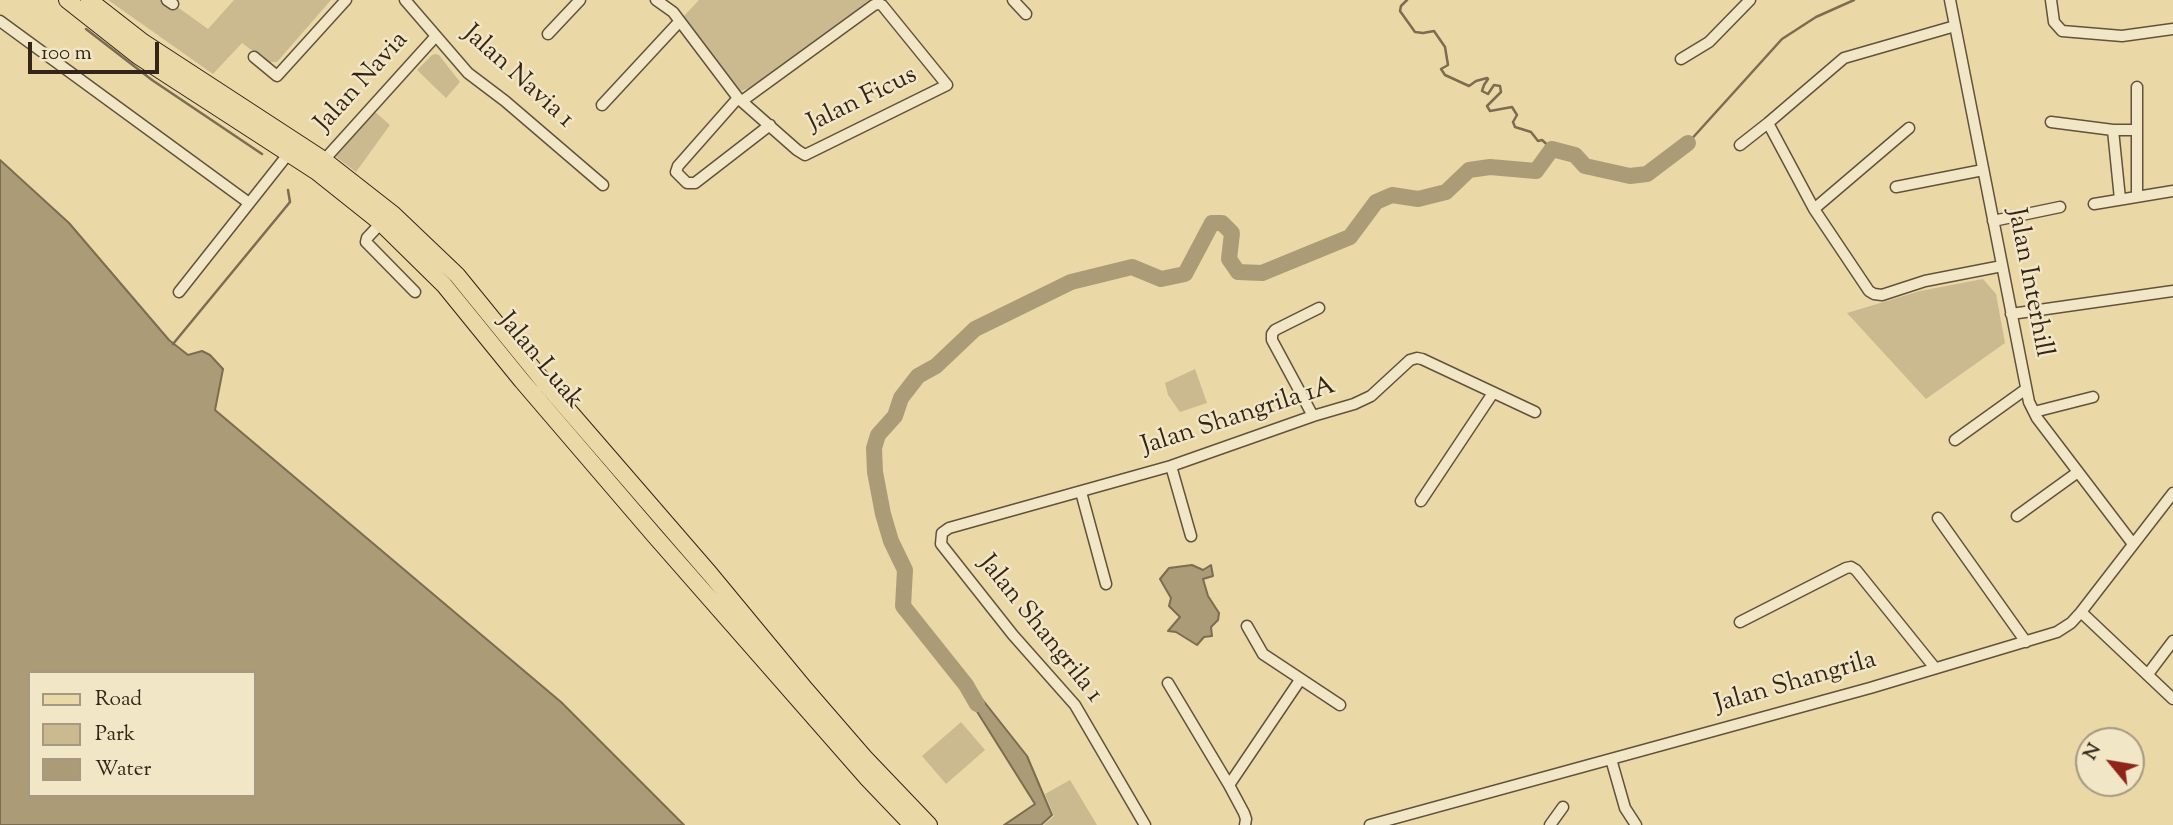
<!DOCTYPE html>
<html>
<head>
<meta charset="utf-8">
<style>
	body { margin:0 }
	#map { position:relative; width:2173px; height:825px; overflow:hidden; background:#ead8a7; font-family:"Sorts Mill Goudy",serif }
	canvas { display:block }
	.legend { position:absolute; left:28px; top:671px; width:228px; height:126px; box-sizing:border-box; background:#f1e6c6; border:2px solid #a69981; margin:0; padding:9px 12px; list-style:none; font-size:21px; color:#352519 }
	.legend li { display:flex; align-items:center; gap:14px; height:35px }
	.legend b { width:35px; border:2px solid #a69981 }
	.north { position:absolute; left:2075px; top:727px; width:70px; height:70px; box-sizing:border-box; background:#f1e6c6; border:2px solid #a69981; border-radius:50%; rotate:300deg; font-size:19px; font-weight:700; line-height:28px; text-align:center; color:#352519 }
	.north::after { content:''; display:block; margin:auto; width:24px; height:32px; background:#8f2418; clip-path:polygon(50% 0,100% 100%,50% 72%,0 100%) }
	.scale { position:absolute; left:28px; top:42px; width:131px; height:32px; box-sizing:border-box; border:4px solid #352519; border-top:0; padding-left:9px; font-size:21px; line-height:24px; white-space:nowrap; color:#352519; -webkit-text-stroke:5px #f1e6c6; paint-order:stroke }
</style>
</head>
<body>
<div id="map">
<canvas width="2173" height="825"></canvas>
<ul class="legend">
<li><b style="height:9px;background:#ead8a7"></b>Road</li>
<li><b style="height:19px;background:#cbba8f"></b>Park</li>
<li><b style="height:19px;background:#ac9b77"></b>Water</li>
</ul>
<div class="north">N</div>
<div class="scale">100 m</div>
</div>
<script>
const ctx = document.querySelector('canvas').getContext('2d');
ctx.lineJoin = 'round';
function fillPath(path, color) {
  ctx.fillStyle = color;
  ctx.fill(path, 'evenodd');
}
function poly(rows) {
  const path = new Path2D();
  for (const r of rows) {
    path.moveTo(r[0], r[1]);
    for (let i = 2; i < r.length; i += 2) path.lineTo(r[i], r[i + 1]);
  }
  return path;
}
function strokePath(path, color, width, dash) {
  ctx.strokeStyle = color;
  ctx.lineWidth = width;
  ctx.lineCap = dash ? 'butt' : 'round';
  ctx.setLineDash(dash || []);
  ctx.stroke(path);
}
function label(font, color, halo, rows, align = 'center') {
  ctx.font = font + ' "Sorts Mill Goudy",serif';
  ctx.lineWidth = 5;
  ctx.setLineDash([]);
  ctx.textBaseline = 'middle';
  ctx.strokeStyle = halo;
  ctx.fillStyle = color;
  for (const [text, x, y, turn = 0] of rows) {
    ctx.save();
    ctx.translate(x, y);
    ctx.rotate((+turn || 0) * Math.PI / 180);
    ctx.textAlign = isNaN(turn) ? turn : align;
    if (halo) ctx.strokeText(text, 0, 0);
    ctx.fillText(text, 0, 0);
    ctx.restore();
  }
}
const green = poly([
	[108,0,161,0,172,8,176,6,208,29,234,0,331,0,277,62,268,62,242,43,213,74],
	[699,0,875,0,754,87,740,91,687,24,684,16],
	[436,54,439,55,460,82,446,98,417,70,432,55],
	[374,111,390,125,356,172,335,156],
	[1983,279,1996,294,2005,343,1926,399,1847,313,1920,291],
	[1195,369,1207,403,1180,412,1168,395,1165,383],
	[961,722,985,750,946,784,922,756],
	[1070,780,1097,825,1044,825,1054,816,1045,794]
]);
const water = poly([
	[0,160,69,223,169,340,188,355,202,351,210,355,223,369,215,410,561,702,684,825,0,825,0,160],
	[30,673,254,673,254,795,30,795,30,673],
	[1192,565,1203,570,1211,565,1213,576,1203,579,1208,596,1219,613,1218,620,1211,627,1212,636,1204,637,1197,645,1176,632,1168,631,1180,617,1169,606,1171,598,1160,579,1169,568,1192,565],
	[966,685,978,694,1027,756,1052,815,1041,825,1004,825,1035,804,976,710,966,685]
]);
const stream = poly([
	[1407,0,1401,6,1400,11,1415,32,1423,33,1434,31,1445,47,1448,65,1441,69,1445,75,1469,86,1476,81,1487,78,1488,79,1484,85,1482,91,1488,94,1494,85,1500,86,1501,92,1487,106,1490,111,1512,107,1517,115,1513,122,1515,127,1531,132,1538,141,1542,140,1552,149],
	[86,29,152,80,262,154],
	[1688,143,1782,39,1816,17,1854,0],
	[173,344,290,202,288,190]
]);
const river = poly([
	[977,704,966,685,903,606,905,570,891,541,883,514,875,472,874,448,878,435,895,416,901,398,918,376,936,366,975,329,1071,282,1132,267,1161,279,1185,274,1212,223,1222,223,1232,233,1229,259,1238,272,1262,273,1350,237,1376,202,1392,195,1418,199,1446,192,1469,170,1490,167,1536,171,1552,149,1575,155,1585,166,1630,176,1647,174,1688,143]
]);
const minor = poly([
	[167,0,173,4],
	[405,0,468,73,505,101,603,185],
	[656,0,673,12,738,98,797,150,805,155,947,85,882,5,878,4,874,5,742,101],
	[1013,0,1026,14],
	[1950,0,2029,402,2037,418,2133,544],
	[2051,0,2054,22,2062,31,2122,36,2173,29],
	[0,21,249,203],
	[548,34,580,0],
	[254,57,277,76,346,0],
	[1681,59,1709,42,1750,0],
	[2137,87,2137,196],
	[738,98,678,166,676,172,687,183,695,183,770,125],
	[602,105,679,22],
	[2051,122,2113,130,2136,130],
	[1768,123,1814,209,1869,291,1874,294,1882,295,1925,281,2002,266],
	[2113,130,2120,199],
	[1740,145,1768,123,1844,58,1955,26],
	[324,160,436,36],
	[1896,187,1983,170],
	[2094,204,2173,191],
	[1814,209,1909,128],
	[1993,221,2060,207],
	[381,223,367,238,366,242,415,292],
	[179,292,289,153],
	[2011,314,2173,291],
	[2034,412,2093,397],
	[1313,416,1272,340,1272,334,1275,330,1319,308],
	[1955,440,2026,389],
	[1171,466,1191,536],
	[1081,492,1106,584],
	[1421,501,1493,393],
	[2017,516,2078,472],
	[1938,518,2026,642],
	[2081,612,2173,699],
	[1740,622,1846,568,1851,567,1856,570,1935,668],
	[1247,626,1263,654,1340,705],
	[2148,674,2173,641],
	[1168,683,1229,785],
	[1611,759,1625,808,1636,825],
	[1145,825,1075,705,1013,635,941,544,942,533,949,528,1171,466,1313,416,1354,404,1371,396,1410,360,1417,358,1422,359,1535,412],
	[1245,825,1246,819,1244,813,1229,785,1300,680],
	[1370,825,1870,688,2057,632,2071,623,2081,612,2173,493],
	[1550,825,1563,807]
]);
const primary = poly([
	[67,0,138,56,317,172,381,223,444,285,522,381,654,535,868,779,912,825],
	[89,0,143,42,324,160,393,214,457,275,544,382,711,575,806,690,864,757,929,825]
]);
const streetNames = [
	["Jalan Navia 1",517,78,42],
	["Jalan Navia",363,83,-48],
	["Jalan Ficus",863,101,-26],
	["Jalan Interhill",2028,283,79],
	["Jalan Luak",539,362,50],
	["Jalan Shangrila 1A",1239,418,-18],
	["Jalan Shangrila 1",1039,630,51],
	["Jalan Shangrila",1796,684,-16]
];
fillPath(green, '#cbba8f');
fillPath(water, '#ac9b77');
strokePath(water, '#7c6c51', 2);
strokePath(stream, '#7c6c51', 2.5);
strokePath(river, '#ac9b77', 16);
strokePath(minor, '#62523c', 13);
strokePath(primary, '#352519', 18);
strokePath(minor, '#f1e6c6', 10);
strokePath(primary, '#ead8a7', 16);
label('26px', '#352519', '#f1e6c6', streetNames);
</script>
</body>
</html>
